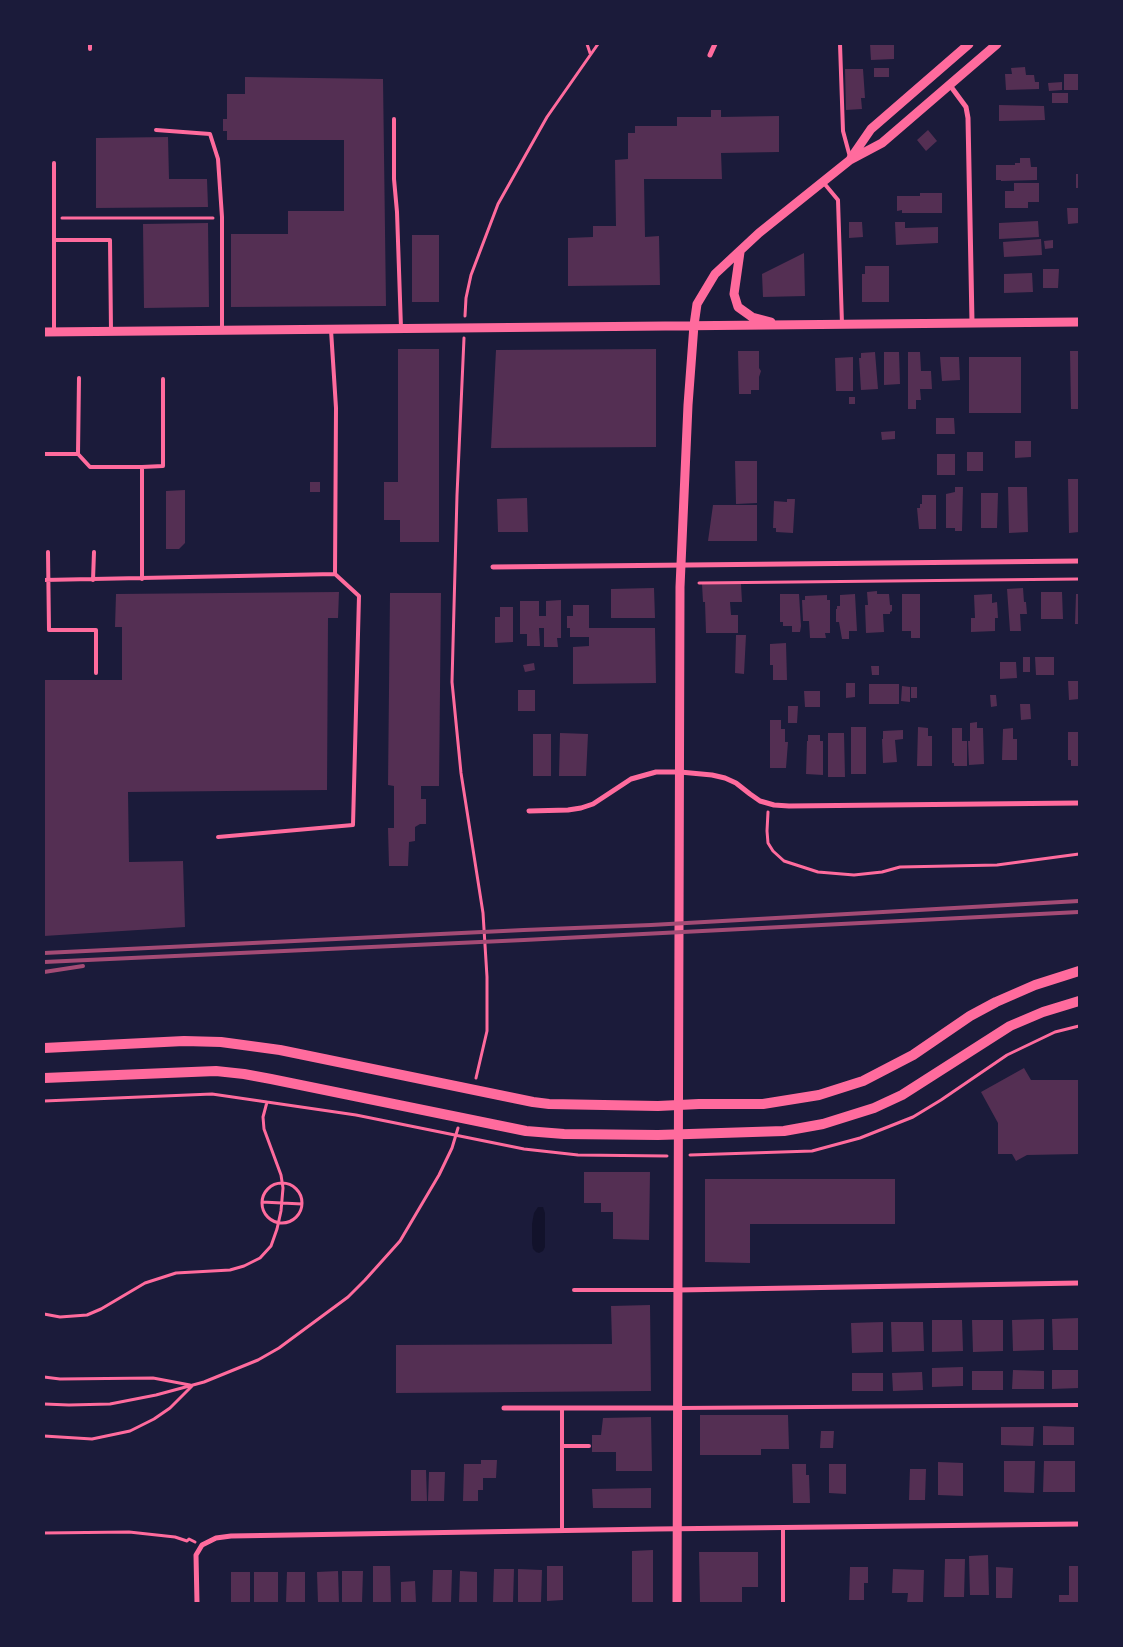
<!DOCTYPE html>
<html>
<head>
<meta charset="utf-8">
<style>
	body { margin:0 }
	#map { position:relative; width:1123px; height:1647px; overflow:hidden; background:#1b1b3a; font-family:"Archivo Narrow",sans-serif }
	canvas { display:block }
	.frame { position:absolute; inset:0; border:45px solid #1b1b3a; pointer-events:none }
</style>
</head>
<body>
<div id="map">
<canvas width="1123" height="1647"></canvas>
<div class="frame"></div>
</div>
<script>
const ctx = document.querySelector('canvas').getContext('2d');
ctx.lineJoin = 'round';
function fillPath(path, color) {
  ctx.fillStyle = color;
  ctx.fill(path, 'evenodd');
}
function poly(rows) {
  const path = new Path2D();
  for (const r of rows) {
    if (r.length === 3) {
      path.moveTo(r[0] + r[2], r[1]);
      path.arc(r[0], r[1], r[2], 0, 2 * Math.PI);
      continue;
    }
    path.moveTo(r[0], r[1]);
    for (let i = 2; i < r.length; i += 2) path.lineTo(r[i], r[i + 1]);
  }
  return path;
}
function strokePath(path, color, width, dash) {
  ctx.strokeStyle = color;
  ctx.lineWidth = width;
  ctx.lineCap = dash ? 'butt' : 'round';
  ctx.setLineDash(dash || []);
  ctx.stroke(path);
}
const water = poly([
	[538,1207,543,1207,545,1213,545,1247,543,1251,539,1253,536,1252,533,1249,532,1243,532,1224,534,1213]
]);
const building = poly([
	[870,44,894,44,894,59,871,60],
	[1025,67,1026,75,1034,75,1035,82,1039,82,1039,89,1006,90,1005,74,1012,74,1011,68],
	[874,68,889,68,889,77,874,77],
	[845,69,863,69,865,98,861,98,862,109,846,110],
	[1064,74,1079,74,1079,90,1064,90],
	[245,77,383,79,386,306,231,307,231,234,288,234,288,211,344,211,344,140,227,140,227,131,223,131,223,119,227,119,227,94,245,94],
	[1062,82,1062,90,1049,91,1048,83],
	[1052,93,1068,93,1068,103,1052,103],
	[999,105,1044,106,1045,120,999,121],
	[711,110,721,110,721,117,779,116,779,152,721,153,722,179,644,179,645,237,659,236,660,285,568,286,568,238,593,237,593,226,616,226,615,160,628,159,628,133,635,133,635,126,677,126,677,117,711,117],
	[928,130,937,141,926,151,917,140],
	[168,137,169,179,207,179,208,207,96,208,96,138],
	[1020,158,1030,158,1031,167,1037,167,1037,180,1001,181,1001,180,996,180,996,165,1015,165,1015,163,1020,163],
	[1076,174,1079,174,1079,188,1076,188],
	[1014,183,1039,183,1039,202,1028,202,1028,208,1005,208,1005,191,1014,191],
	[920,193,942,193,942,213,902,213,902,210,897,211,897,196,920,196],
	[1067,208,1079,208,1079,223,1068,224],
	[1038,221,1039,237,999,239,999,223],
	[849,222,862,222,863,237,849,238],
	[895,222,905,222,905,228,938,227,938,243,896,245],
	[208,223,209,307,144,308,143,224],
	[412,235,439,235,439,302,412,302],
	[1041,239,1042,255,1004,257,1003,242],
	[1053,240,1053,248,1045,249,1044,241],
	[804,253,805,296,763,297,762,274],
	[865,266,889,266,889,302,862,302,862,274,865,274],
	[1043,269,1059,269,1058,288,1043,288],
	[1032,273,1033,292,1004,293,1004,274],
	[398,349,439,349,439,542,400,542,400,520,384,520,384,482,398,482],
	[656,349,656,447,491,448,496,350],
	[738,351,759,351,759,368,761,371,759,377,759,390,751,390,751,394,739,394],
	[1070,351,1079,351,1079,409,1071,409],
	[875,352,878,389,861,390,859,358,861,358,861,353],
	[884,352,899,352,900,384,884,385],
	[908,352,920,352,921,371,931,371,932,389,920,389,921,400,916,400,916,409,908,409],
	[853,357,853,391,836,391,835,358],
	[940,357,959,357,960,380,942,381],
	[969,357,1021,357,1021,413,969,413],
	[849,397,855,397,855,404,849,404],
	[936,418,954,418,955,434,936,434],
	[895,431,895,439,882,440,881,432],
	[1015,441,1031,441,1031,457,1015,458],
	[967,452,983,452,983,471,967,471],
	[937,454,955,454,955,475,937,475],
	[735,461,757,461,757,503,736,504],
	[1068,479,1079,479,1079,532,1069,533],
	[310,482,320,482,320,492,310,492],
	[955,487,963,487,962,531,955,531,955,528,946,528,946,494,955,492],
	[1008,487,1027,487,1028,532,1009,533],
	[185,490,185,543,179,549,166,549,166,491],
	[981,493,998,493,997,528,981,528],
	[922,495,936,495,936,529,919,529,917,508,920,508,920,504,922,504],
	[527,498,528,532,498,532,497,499],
	[787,499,795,499,793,533,776,532,776,528,773,528,774,501,787,502],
	[713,505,757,505,757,541,708,541],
	[702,584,741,584,742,602,730,602,731,615,738,615,738,633,706,633,705,602,703,602],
	[654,588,655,618,611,618,611,589],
	[1023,588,1024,602,1026,602,1027,614,1020,614,1021,631,1010,631,1007,589],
	[877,591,877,594,889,594,890,605,892,605,892,611,890,612,890,614,883,614,884,632,866,633,865,605,868,605,867,592],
	[339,592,338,618,328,618,327,790,128,792,129,862,183,861,185,927,44,936,44,680,122,680,122,627,115,627,116,594],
	[1041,592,1062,592,1063,619,1041,619],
	[390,593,441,593,439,786,421,786,421,799,426,799,426,824,420,824,415,827,415,841,409,842,408,866,389,866,388,828,394,828,394,786,388,785],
	[780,594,799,594,801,626,800,632,792,632,792,626,783,626,783,622,780,622],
	[855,594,857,631,849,631,849,639,842,639,839,622,836,622,836,609,837,609,837,606,840,606,840,595],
	[902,594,920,594,920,638,911,638,911,631,902,631],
	[992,594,992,603,997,602,998,618,995,618,995,631,971,632,971,618,975,618,974,595],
	[1076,594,1079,594,1079,624,1075,624],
	[827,595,827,600,830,600,830,633,825,633,826,638,810,638,809,621,803,621,802,600,805,600,805,596],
	[561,600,561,638,557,638,558,647,544,647,544,628,539,628,540,646,527,646,527,634,520,634,520,601,539,601,539,616,546,616,546,601],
	[573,605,589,605,589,628,655,628,656,683,573,684,573,647,589,646,589,637,570,637,570,628,567,628,567,616,573,616],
	[500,607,513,607,513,642,495,643,495,617,500,617],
	[736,635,746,635,744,674,735,673],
	[786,643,787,680,773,680,773,665,770,665,770,644],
	[1023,657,1030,657,1030,672,1023,672],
	[1035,657,1054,657,1054,675,1036,675],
	[1000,662,1016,662,1017,678,1000,679],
	[534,663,535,670,525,672,523,665],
	[871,666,879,666,879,675,872,675],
	[1068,681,1079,681,1079,699,1069,700],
	[846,683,855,683,855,697,846,698],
	[869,684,899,684,899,704,869,704],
	[902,686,910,687,910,702,901,701],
	[911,687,917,687,917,698,911,698],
	[518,690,535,690,535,711,518,711],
	[804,691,820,691,820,707,805,707],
	[990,695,996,695,997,706,991,707],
	[1020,704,1030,704,1031,719,1021,720],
	[788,706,798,706,797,723,788,723],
	[770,720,781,720,781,729,785,729,785,742,788,742,786,768,770,768],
	[977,722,977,728,983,728,984,764,969,765,968,741,970,741,970,723],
	[851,727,866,727,866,774,851,774],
	[918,727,928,728,928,736,932,736,932,766,917,766],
	[952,728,962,728,962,741,967,741,967,766,954,766,954,763,952,763],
	[1013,728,1013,739,1017,739,1017,760,1002,760,1003,729],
	[903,730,903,739,895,740,897,762,883,763,882,739,883,739,883,731],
	[1068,732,1079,732,1079,766,1071,766,1071,760,1068,760],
	[560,733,588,734,586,776,559,776],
	[828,733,844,733,845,777,828,777],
	[533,734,551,734,551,776,533,776],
	[808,735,820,735,820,741,823,741,823,775,806,774,807,741,808,741],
	[1024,1068,1031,1080,1079,1080,1079,1154,1027,1155,1016,1161,1012,1154,998,1154,998,1123,981,1092],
	[584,1172,650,1172,649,1240,613,1239,613,1212,601,1212,601,1203,584,1203],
	[705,1179,895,1179,895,1224,750,1224,750,1263,705,1262],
	[650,1305,651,1391,396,1393,396,1345,612,1344,611,1306],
	[1079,1318,1079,1350,1053,1350,1052,1319],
	[1044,1319,1044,1350,1013,1351,1012,1320],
	[932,1320,962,1320,963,1351,932,1352],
	[972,1320,1003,1320,1003,1351,973,1352],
	[883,1322,883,1352,852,1353,851,1323],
	[891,1322,923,1322,924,1351,892,1352],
	[963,1367,963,1386,932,1387,932,1368],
	[1013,1370,1044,1371,1044,1389,1012,1389],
	[1052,1370,1079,1370,1079,1388,1052,1389],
	[972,1371,1003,1371,1003,1390,972,1390],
	[922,1372,923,1390,893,1391,892,1373],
	[852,1373,883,1373,883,1391,852,1391],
	[700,1415,788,1415,789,1449,761,1449,761,1455,700,1455],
	[651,1417,652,1471,616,1471,616,1452,592,1452,592,1435,601,1435,603,1418],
	[1043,1426,1074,1427,1074,1445,1043,1445],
	[1001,1427,1034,1427,1033,1446,1001,1445],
	[821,1431,834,1431,833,1448,820,1448],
	[481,1460,497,1460,496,1478,483,1478,483,1490,478,1490,478,1501,463,1501,464,1464,481,1464],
	[1004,1461,1035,1461,1034,1493,1004,1492],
	[1044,1461,1075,1461,1075,1492,1043,1492],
	[938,1462,963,1463,963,1496,938,1495],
	[792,1464,806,1464,806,1475,809,1475,810,1503,793,1503],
	[829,1464,846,1464,846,1494,829,1493],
	[910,1469,926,1469,925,1500,909,1500],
	[411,1470,426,1470,427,1501,411,1501],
	[429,1472,445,1472,444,1501,428,1501],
	[651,1488,651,1508,593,1508,592,1489],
	[653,1550,653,1603,632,1603,632,1551],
	[699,1552,758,1552,758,1587,742,1587,742,1603,700,1603],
	[988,1555,989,1595,970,1595,969,1556],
	[945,1559,965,1559,964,1597,944,1597],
	[373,1566,390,1566,391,1603,373,1603],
	[547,1566,563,1566,563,1600,547,1601],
	[1069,1566,1079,1566,1079,1603,1059,1603,1059,1595,1069,1595],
	[850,1567,868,1567,868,1583,864,1583,864,1600,849,1600],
	[996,1567,1013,1568,1012,1598,996,1598],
	[494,1569,514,1569,513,1603,493,1603],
	[518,1569,542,1570,541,1602,518,1602],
	[893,1569,924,1570,923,1603,907,1603,908,1593,892,1593],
	[433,1570,452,1570,451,1603,432,1602],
	[338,1571,339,1603,318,1603,317,1572],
	[342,1571,363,1571,362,1603,342,1603],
	[460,1571,477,1572,477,1603,459,1603],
	[231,1572,250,1572,250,1603,231,1603],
	[254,1572,278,1572,278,1603,254,1603],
	[287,1572,305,1572,305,1603,286,1603],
	[415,1581,416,1603,401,1603,401,1582]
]);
const path = poly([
	[587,44,590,53],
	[62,218,213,218],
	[465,316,466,298,471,275,498,204,547,117,598,44],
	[464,338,457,495,452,682,461,773,483,913,487,977,487,1031,476,1078],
	[699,583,1079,579],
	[768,812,767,831,768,843,773,851,784,861,818,872,854,875,882,872,900,867,997,865,1079,854],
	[44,1101,212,1094,356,1115,524,1149,578,1155,667,1156],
	[690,1155,812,1151,860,1138,913,1117,941,1100,1007,1055,1055,1032,1079,1026],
	[282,1203,20],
	[262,1202,302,1204],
	[44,1314,60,1317,87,1315,101,1309,145,1283,176,1273,230,1270,244,1266,260,1258,271,1246,277,1229,281,1211,283,1188,281,1175,264,1129,263,1117,267,1102],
	[44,1377,60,1379,153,1378,190,1385],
	[44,1404,69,1405,110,1404,156,1395,204,1382,258,1360,279,1348,348,1297,365,1280,400,1241,439,1175,452,1148,458,1128],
	[44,1436,92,1439,130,1431,154,1419,170,1408,192,1386],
	[44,1533,129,1532,175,1537,187,1541,189,1539,195,1542]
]);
const service = poly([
	[840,44,843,131,850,157],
	[90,49,90,44],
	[394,119,394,179,397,212,401,328],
	[156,130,210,134,218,159,222,217,222,330],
	[54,163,54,331],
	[823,182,838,200,842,324],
	[54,240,110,240,111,331],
	[44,454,78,454,79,378],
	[78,454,90,467,142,467],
	[48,552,49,630,96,630,96,673],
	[142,579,142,467,163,466,163,379],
	[44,580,335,574,336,408,331,330],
	[93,580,94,552],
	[218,837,353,825,359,596,335,574],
	[574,1290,676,1290],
	[562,1408,562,1531],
	[679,1408,1079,1405],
	[562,1446,589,1446],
	[783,1603,783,1527]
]);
const minor = poly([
	[710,55,715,44],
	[949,84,966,107,968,118,972,322],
	[493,567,1079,561],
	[529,811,568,810,581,808,593,804,631,779,656,772,680,772,712,775,725,778,736,783,750,794,760,801,774,805,789,806,1079,803],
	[678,1290,1079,1283],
	[504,1408,678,1408],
	[197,1603,196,1555,202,1545,216,1538,231,1536,657,1529,1079,1524]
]);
const tertiary = poly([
	[851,158,871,129,969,44],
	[740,252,734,294,738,307,752,317,771,322],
	[44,332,1079,322],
	[677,1603,680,587,688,405,694,325,697,304,715,274,759,233,850,160,882,143,997,44]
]);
const secondary = poly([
	[44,1048,184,1041,221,1042,280,1050,533,1102,549,1104,658,1106,699,1104,763,1104,819,1095,863,1081,913,1055,970,1016,996,1002,1035,985,1079,971],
	[44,1078,216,1071,244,1074,271,1079,526,1131,564,1134,658,1135,784,1131,823,1124,874,1108,902,1095,1010,1026,1043,1012,1079,1001]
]);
const rail = poly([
	[44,953,524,930,651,925,1079,901],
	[44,962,524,940,1079,912],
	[44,972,83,966]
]);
fillPath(water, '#12122b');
fillPath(building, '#542f53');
strokePath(path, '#ff6b9d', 3);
strokePath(service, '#ff6b9d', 4);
strokePath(minor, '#ff6b9d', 5);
strokePath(tertiary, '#ff6b9d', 9);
strokePath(secondary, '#ff6b9d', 10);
strokePath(rail, '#a44b75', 4);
</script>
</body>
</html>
